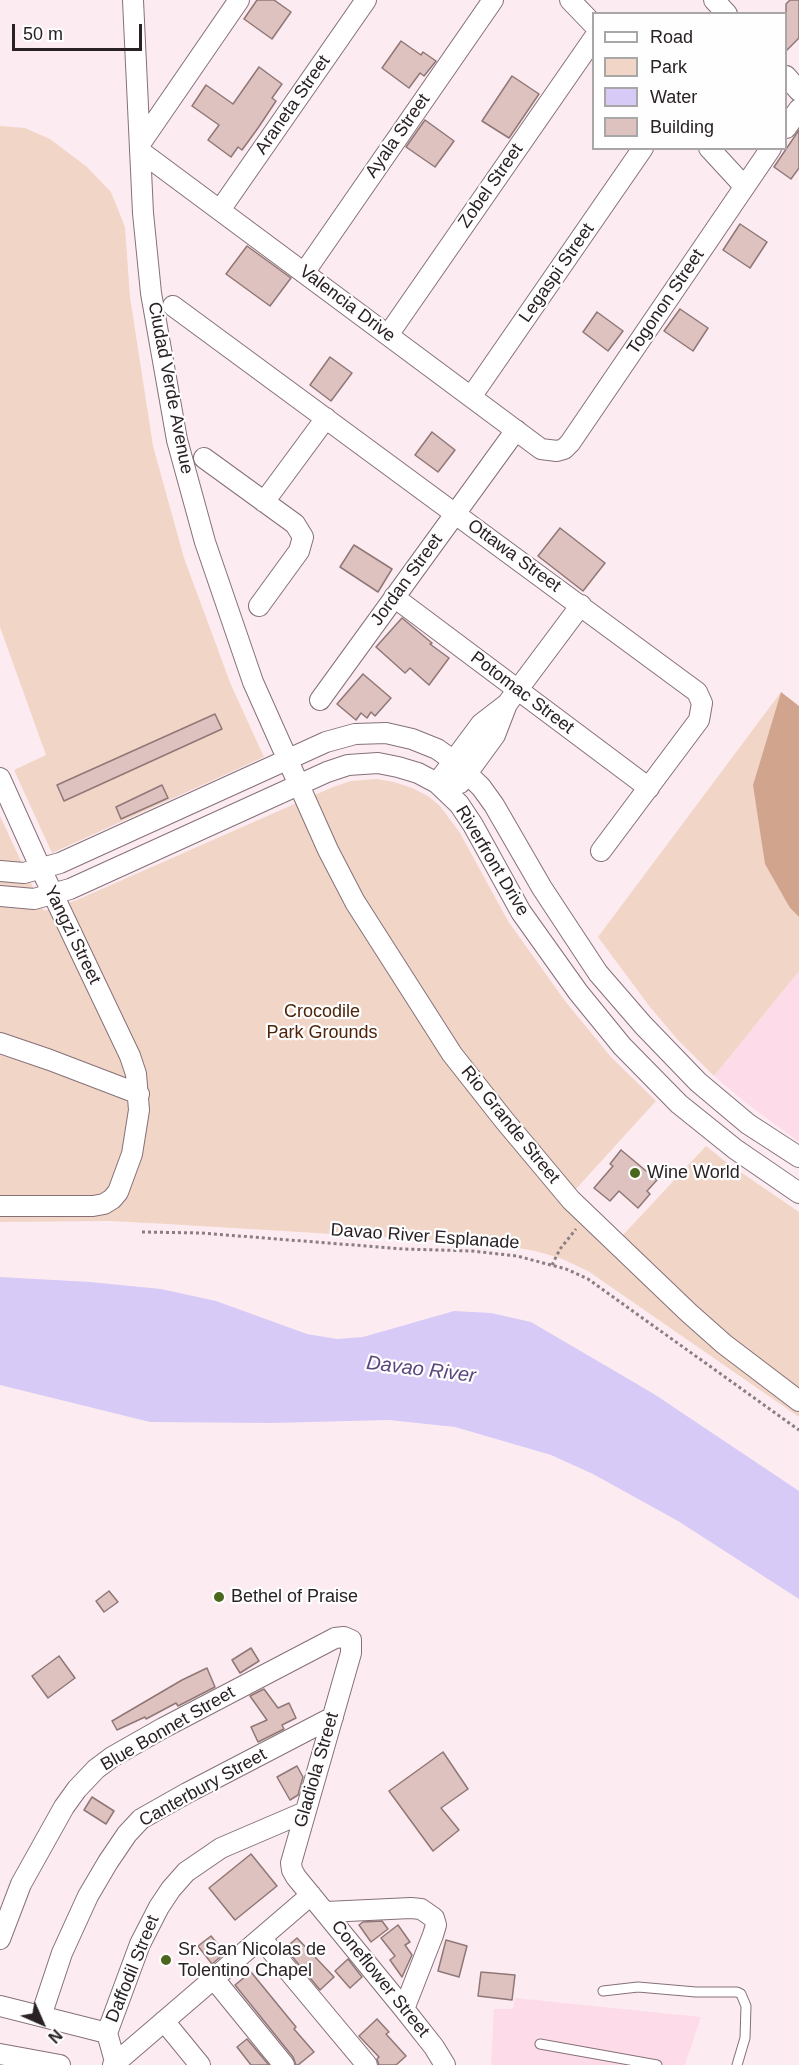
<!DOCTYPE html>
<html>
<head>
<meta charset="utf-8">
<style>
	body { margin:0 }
	#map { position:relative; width:799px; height:2065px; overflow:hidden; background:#fcecf2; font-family:Arial,sans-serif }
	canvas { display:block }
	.legend { position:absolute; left:592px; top:12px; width:195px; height:138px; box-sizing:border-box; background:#fefefe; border:2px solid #a9a6a7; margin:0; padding:8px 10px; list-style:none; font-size:18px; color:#2a2124 }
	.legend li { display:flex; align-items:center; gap:12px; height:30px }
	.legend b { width:30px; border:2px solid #a9a6a7 }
	.north { position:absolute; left:12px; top:1993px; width:60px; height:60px; -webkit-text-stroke:4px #fefefe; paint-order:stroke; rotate:135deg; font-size:16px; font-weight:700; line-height:24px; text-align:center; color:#2a2124 }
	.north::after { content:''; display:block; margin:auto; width:21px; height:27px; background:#2a2124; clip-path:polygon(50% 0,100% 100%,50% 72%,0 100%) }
	.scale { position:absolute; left:12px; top:24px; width:130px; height:27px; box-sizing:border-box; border:3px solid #2a2124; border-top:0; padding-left:8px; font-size:18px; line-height:21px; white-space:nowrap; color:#2a2124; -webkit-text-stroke:4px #fefefe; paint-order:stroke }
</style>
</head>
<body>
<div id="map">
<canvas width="799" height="2065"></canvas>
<ul class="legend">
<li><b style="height:8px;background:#fff"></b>Road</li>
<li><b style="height:16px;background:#f1d5c7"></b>Park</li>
<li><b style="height:16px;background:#d8caf6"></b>Water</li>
<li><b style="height:16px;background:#ddc2c0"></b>Building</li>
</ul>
<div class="north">N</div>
<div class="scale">50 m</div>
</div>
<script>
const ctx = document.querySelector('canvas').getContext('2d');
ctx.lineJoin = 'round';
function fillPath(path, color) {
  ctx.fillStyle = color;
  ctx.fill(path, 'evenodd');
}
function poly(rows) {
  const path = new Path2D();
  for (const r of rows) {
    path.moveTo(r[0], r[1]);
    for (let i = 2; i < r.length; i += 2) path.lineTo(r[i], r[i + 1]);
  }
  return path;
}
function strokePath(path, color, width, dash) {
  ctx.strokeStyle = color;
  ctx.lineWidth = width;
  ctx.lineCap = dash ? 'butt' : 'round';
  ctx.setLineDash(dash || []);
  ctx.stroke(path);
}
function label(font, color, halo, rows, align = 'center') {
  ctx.font = font + ' Arial,sans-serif';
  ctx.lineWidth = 4.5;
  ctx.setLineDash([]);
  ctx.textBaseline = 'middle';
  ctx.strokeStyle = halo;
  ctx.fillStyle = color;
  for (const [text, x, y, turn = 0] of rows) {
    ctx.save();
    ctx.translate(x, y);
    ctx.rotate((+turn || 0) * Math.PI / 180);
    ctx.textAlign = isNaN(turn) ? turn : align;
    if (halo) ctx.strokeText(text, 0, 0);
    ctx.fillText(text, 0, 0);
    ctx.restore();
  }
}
const built = poly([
	[799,971,799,1142,745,1102,714,1076],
	[515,1998,701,2017,685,2065,491,2065,494,2009,513,2009]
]);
const green = poly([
	[0,126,25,128,50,139,87,167,111,192,125,227,130,297,153,446,184,558,231,685,264,757,52,853,14,770,46,755,0,627],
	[781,692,753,785,790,908,799,917,799,971,714,1076,677,1039,650,1007,598,937],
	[377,779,394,782,412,788,428,796,440,806,460,833,508,921,565,1001,611,1057,656,1101,575,1190,623,1235,706,1146,726,1162,799,1212,799,1417,588,1271,560,1258,535,1251,498,1244,167,1224,109,1221,0,1222,0,816,44,911,77,900,333,787,351,781]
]);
const forest = poly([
	[781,692,799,706,799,917,790,908,765,864,753,785]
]);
const water = poly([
	[0,1277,90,1282,161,1289,216,1301,307,1334,337,1339,363,1337,454,1311,491,1313,531,1322,654,1394,799,1491,799,1599,678,1521,593,1474,551,1455,455,1427,389,1420,271,1423,150,1422,0,1385]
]);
const building = poly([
	[257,0,274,0,291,12,272,39,244,19,257,0],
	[790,0,799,0,799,38,786,51,786,4,790,0],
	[401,41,421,55,423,52,436,61,424,76,420,73,409,88,382,68,401,41],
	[259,67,282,84,272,98,276,101,258,128,242,150,238,147,231,157,208,140,219,125,192,106,206,85,233,104,259,67],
	[512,76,539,94,509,138,482,121,512,76],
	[425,120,454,141,435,167,406,147,425,120],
	[799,130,799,168,791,179,774,167,799,130],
	[740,224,767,242,750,268,723,250,740,224],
	[247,246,291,278,270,306,226,274,247,246],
	[680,309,708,328,693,351,664,331,680,309],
	[597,312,623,331,608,351,583,332,597,312],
	[330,357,352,373,331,401,310,385,330,357],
	[432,432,455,450,438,472,415,455,432,432],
	[560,528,605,563,583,591,538,556,560,528],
	[354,545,392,569,378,592,340,567,354,545],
	[402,618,432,643,430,644,449,658,429,685,410,668,405,673,376,647,402,618],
	[363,674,391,698,375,716,371,712,367,718,361,713,356,720,337,704,363,674],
	[215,714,222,729,64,801,57,785,215,714],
	[162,785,168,798,121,819,116,807,162,785],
	[621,1150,657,1180,647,1191,650,1194,638,1208,619,1191,610,1201,594,1188,613,1166,610,1164,621,1150],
	[109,1591,118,1602,104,1612,96,1601,109,1591],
	[251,1648,259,1661,240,1673,232,1660,251,1648],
	[59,1656,75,1678,48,1698,32,1676,59,1656],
	[207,1668,215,1687,178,1706,176,1703,146,1719,145,1717,117,1730,112,1721,182,1680,207,1668],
	[264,1689,278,1708,289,1703,296,1718,282,1725,284,1729,258,1742,251,1727,267,1720,250,1696,264,1689],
	[443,1752,468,1789,441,1808,459,1830,433,1851,389,1791,443,1752],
	[297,1766,303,1777,298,1795,290,1800,277,1777,297,1766],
	[92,1797,114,1811,106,1824,84,1810,92,1797],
	[251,1854,277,1886,235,1920,209,1888,251,1854],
	[382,1921,388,1929,371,1942,359,1925,363,1922,382,1921],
	[398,1925,410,1942,405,1945,412,1955,402,1977,390,1960,395,1956,381,1938,398,1925],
	[211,1936,225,1953,212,1964,198,1946,211,1936],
	[297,1938,334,1977,320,1990,285,1948,297,1938],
	[446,1940,467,1946,459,1977,438,1971,446,1940],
	[348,1959,362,1977,350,1988,335,1971,348,1959],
	[251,1972,296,2027,294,2029,314,2052,298,2065,296,2065,293,2057,235,1985,251,1972],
	[481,1972,515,1975,512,2000,478,1996,481,1972],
	[377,2019,389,2032,386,2034,406,2056,396,2065,379,2065,377,2059,379,2057,359,2036,377,2019],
	[247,2039,269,2065,251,2065,237,2047,247,2039]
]);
const path = poly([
	[142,1232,201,1233,404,1249,472,1251,517,1256,566,1269,588,1279,799,1430],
	[552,1265,560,1249,576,1229]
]);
const service = poly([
	[603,1991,638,1987,696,1992,737,1992,741,1994,746,2006,745,2038,737,2065],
	[540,2044,657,2065]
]);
const minor = poly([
	[133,0,143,213,151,293,177,440,205,542,253,682,328,850,355,902,452,1054,504,1120,571,1200,689,1313,724,1344,799,1401],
	[570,0,594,25],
	[714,0,727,14],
	[786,76,799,91],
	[786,128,799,109],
	[140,144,239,0],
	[709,148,744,186],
	[140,151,541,449,557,451,564,449,570,443,771,148],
	[220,210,366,0],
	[304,273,493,0],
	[173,306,697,692,702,703,699,720,601,851],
	[388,335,594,38],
	[471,397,643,148],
	[204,458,295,524,303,537,299,551,259,606],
	[264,502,326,418],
	[394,597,649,788],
	[320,700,516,430],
	[0,778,41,869,130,1056,136,1074,139,1110,132,1154,118,1192,112,1199,104,1204,93,1206,0,1206],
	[437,783,481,724,507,704],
	[460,783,495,735,507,704,581,605],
	[0,871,24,873,60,863,326,742,355,734,386,733,412,739,437,749,454,761,481,787,494,805,542,888,598,973,643,1025,698,1082,748,1124,799,1157],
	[0,896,34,899,70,889,327,772,348,765,378,763,398,767,418,773,437,783,459,804,473,825,521,912,578,992,622,1046,679,1104,735,1149,799,1193],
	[0,1043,50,1060,139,1094],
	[326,1912,411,1908,421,1909,434,1918,436,1925,433,1935,404,2009],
	[261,1938,367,2065],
	[0,1939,21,1884,64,1807,77,1789,96,1769,112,1757,163,1728,335,1638,344,1637,351,1640,351,1653,291,1863,292,1870,296,1877,404,2009,434,2047,445,2065],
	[214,1979,284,2065],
	[0,2006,107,2033],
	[41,2016,62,1953,88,1896,108,1862,127,1834,141,1819,187,1793,333,1717],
	[164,2021,200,2065],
	[0,2054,60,2065],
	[113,2065,311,1895],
	[116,2065,107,2033,140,1944,159,1907,171,1889,186,1872,221,1848,305,1812]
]);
const markers = [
	[635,1173,6,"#49681d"],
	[219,1597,6,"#49681d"],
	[166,1960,6,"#49681d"]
];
const streetNames = [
	["Araneta Street",293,105,-55],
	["Ayala Street",398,136,-55],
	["Zobel Street",491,186,-55],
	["Legaspi Street",557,273,-55],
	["Togonon Street",666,302,-56],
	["Valencia Drive",347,304,37],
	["Ciudad Verde Avenue",170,388,79],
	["Ottawa Street",514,556,36],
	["Jordan Street",407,580,-54],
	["Potomac Street",522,693,37],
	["Riverfront Drive",492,861,59],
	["Yangzi Street",72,935,64],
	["Rio Grande Street",510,1125,51],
	["Davao River Esplanade",425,1237,4],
	["Blue Bonnet Street",168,1729,-30],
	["Gladiola Street",317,1770,-74],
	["Canterbury Street",203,1788,-29],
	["Daffodil Street",133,1969,-68],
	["Coneflower Street",380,1979,51]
];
const parkNames = [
	["Crocodile",322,1012],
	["Park Grounds",322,1033]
];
const poiNames = [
	["Wine World",647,1173],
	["Bethel of Praise",231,1597],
	["Sr. San Nicolas de",178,1950],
	["Tolentino Chapel",178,1971]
];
const waterNames = [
	["Davao River",421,1370,7]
];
fillPath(built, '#fddbe8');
fillPath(green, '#f1d5c7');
fillPath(forest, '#d1a48d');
fillPath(water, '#d8caf6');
fillPath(building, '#ddc2c0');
strokePath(building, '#907776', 1.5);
strokePath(service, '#867078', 11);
strokePath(minor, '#867078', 22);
strokePath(path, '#8b7e83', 3, [3, 3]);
strokePath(service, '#fff', 9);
strokePath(minor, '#fff', 20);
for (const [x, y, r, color] of markers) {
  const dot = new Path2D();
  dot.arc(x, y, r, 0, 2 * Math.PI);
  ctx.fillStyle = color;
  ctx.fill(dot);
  strokePath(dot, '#fefefe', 2);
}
label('18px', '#2a2124', '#fefefe', streetNames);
label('18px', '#4e2309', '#fefefe', parkNames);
label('18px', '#2a2124', '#fefefe', poiNames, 'left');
label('italic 20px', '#5b467e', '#fefefe', waterNames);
</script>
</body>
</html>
